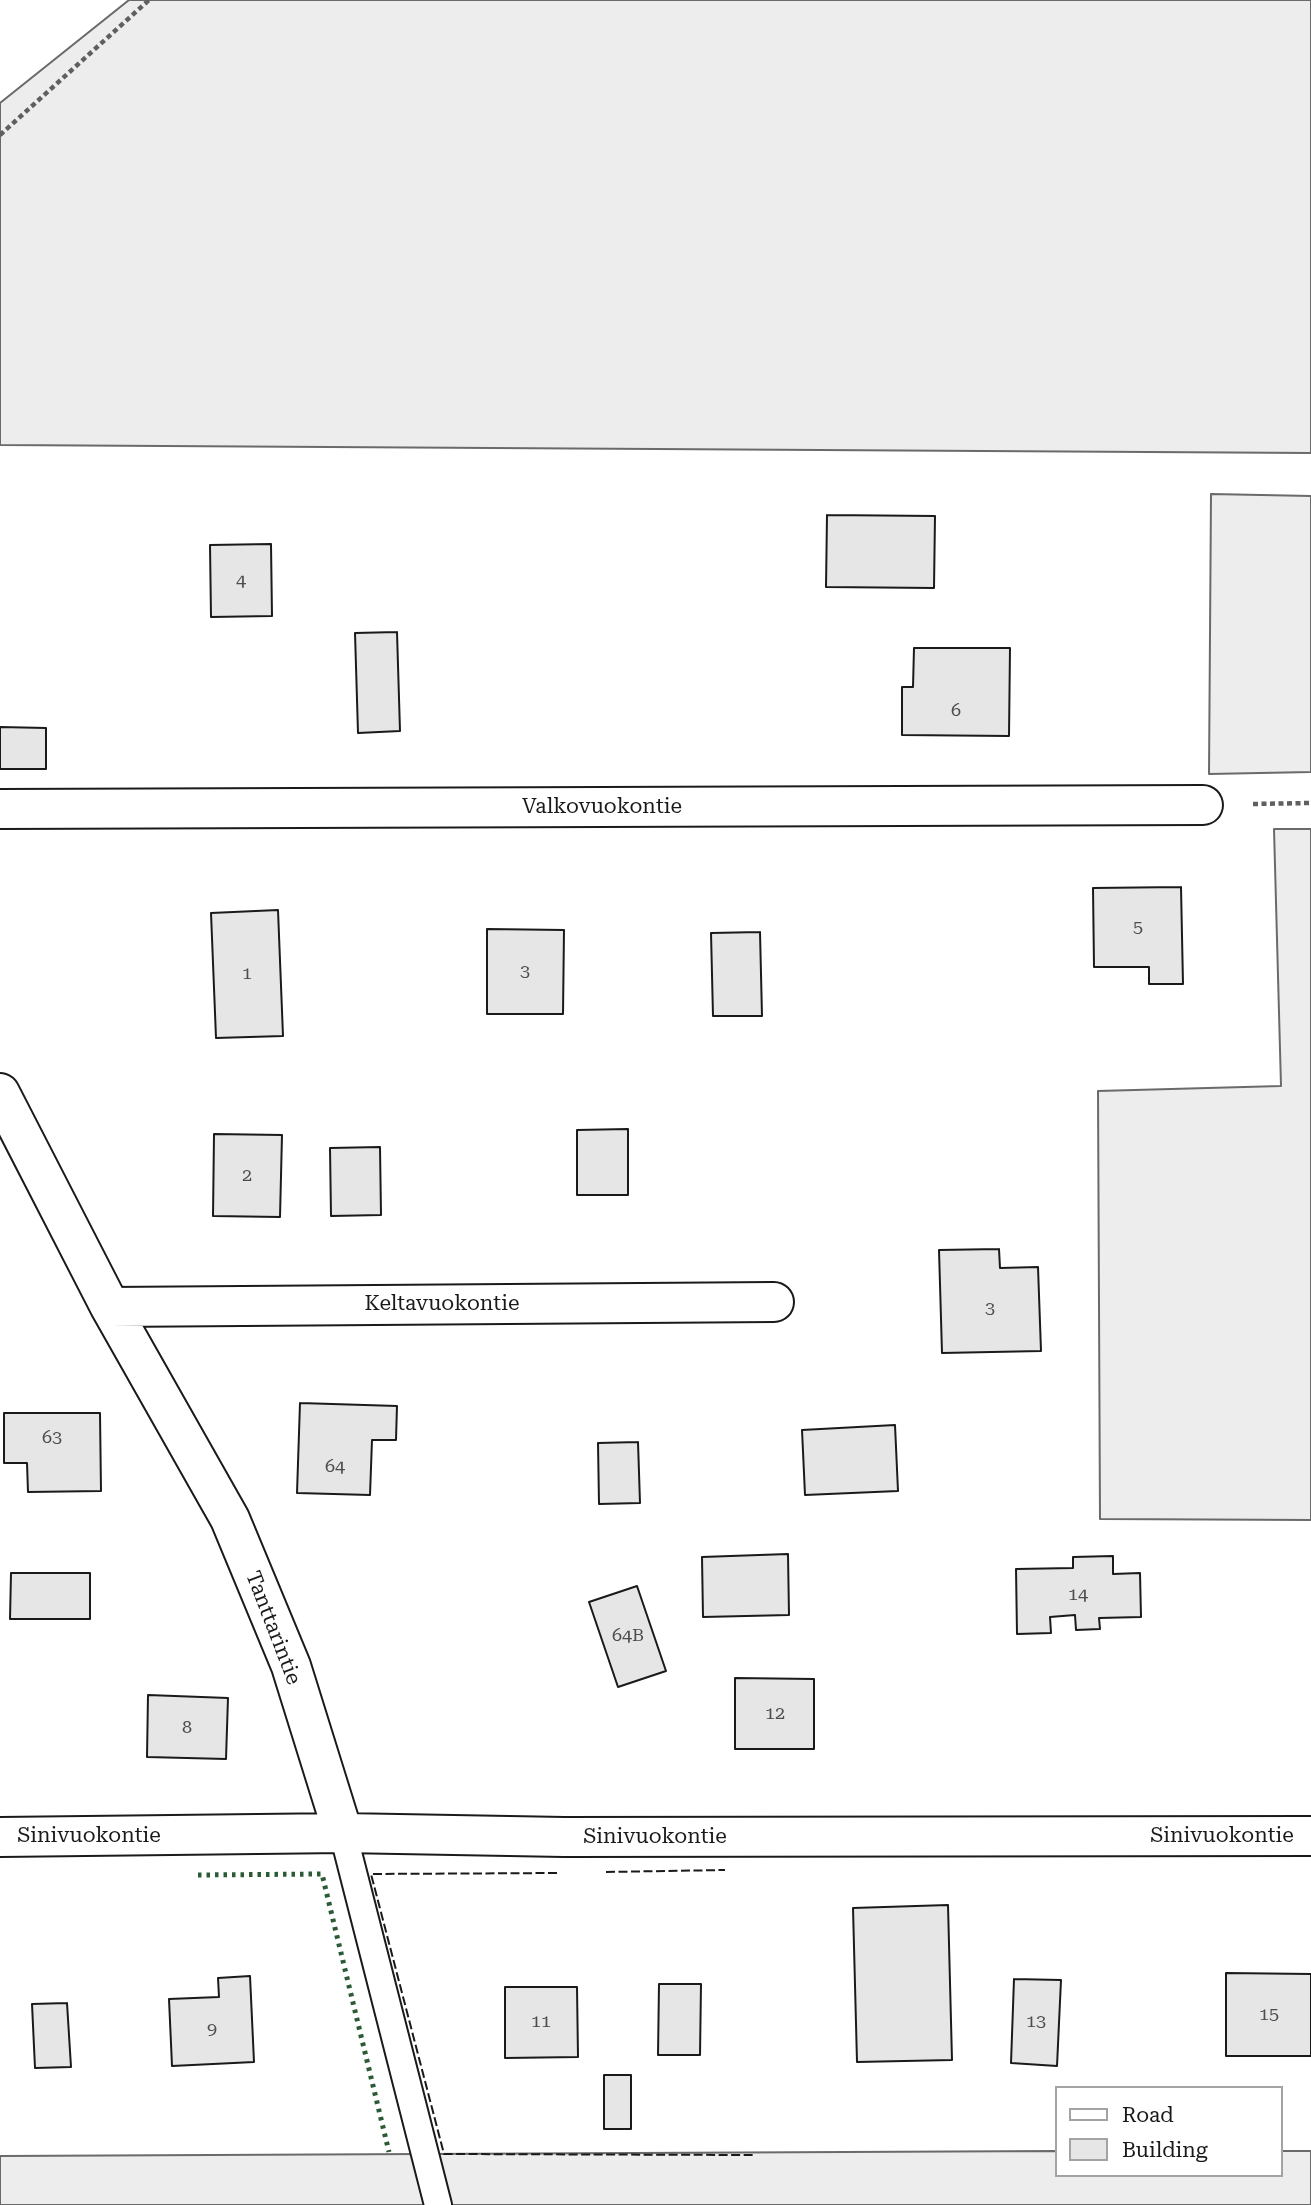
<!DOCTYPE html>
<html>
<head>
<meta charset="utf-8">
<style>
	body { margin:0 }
	#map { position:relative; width:1311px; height:2205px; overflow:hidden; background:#fff; font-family:"Roboto Serif",serif }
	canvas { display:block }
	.legend { position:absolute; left:1055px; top:2086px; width:228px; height:91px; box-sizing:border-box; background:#fff; border:2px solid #a3a3a3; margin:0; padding:9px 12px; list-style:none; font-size:21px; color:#1a1a1a }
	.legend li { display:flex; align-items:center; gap:14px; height:35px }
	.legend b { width:35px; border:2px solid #a3a3a3 }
</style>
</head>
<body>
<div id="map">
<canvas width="1311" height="2205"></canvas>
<ul class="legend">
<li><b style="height:9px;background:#fff"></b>Road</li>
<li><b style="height:19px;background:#e6e6e6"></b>Building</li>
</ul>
</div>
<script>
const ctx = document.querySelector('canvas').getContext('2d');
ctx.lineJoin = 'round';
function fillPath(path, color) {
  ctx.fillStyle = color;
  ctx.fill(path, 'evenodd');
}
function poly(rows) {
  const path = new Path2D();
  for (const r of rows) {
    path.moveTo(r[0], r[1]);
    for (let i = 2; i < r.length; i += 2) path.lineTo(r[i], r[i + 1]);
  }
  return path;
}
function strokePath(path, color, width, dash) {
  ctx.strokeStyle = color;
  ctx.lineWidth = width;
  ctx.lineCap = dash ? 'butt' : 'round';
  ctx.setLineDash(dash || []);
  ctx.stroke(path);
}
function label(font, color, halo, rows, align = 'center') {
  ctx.font = font + ' "Roboto Serif",serif';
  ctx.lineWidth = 5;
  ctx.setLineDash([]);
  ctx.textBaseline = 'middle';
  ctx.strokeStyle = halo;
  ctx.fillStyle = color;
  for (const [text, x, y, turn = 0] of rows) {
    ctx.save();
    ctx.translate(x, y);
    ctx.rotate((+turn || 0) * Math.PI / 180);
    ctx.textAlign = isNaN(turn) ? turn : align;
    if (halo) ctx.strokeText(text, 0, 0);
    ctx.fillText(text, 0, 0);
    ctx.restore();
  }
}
const built = poly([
	[129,0,1311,0,1311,453,0,445,0,103,129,0],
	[1211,494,1311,496,1311,772,1209,774,1211,494],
	[1274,829,1311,829,1311,1520,1100,1519,1098,1091,1281,1086,1274,829],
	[1057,2151,1057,2175,1281,2175,1281,2151,1311,2151,1311,2205,0,2205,0,2156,1057,2151]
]);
const building = poly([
	[827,515,935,516,934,588,826,587,827,515],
	[271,544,272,616,211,617,210,545,271,544],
	[397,632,400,731,358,733,355,633,397,632],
	[914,648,1010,648,1009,736,902,735,902,687,913,687,914,648],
	[0,727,46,728,46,769,0,769,0,727],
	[1181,887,1183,984,1149,984,1149,967,1094,967,1093,888,1181,887],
	[278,910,283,1036,216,1038,211,913,278,910],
	[487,929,564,930,563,1014,487,1014,487,929],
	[760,932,762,1016,713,1016,711,933,760,932],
	[628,1129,628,1195,577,1195,577,1130,628,1129],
	[214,1134,282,1135,280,1217,213,1216,214,1134],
	[380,1147,381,1215,331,1216,330,1148,380,1147],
	[999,1249,1000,1268,1038,1267,1041,1351,942,1353,939,1250,999,1249],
	[300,1403,397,1406,396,1440,372,1440,370,1495,297,1493,300,1403],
	[4,1413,100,1413,101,1491,28,1492,27,1463,4,1463,4,1413],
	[895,1425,898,1491,805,1495,802,1430,895,1425],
	[638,1442,640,1503,599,1504,598,1443,638,1442],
	[788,1554,789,1615,703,1617,702,1557,788,1554],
	[1113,1556,1113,1574,1140,1573,1141,1617,1099,1618,1100,1629,1076,1630,1075,1615,1050,1617,1051,1633,1017,1634,1016,1569,1073,1568,1073,1557,1113,1556],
	[11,1573,90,1573,90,1619,10,1619,11,1573],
	[637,1586,666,1671,618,1687,589,1602,637,1586],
	[735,1678,814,1679,814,1749,735,1749,735,1678],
	[148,1695,228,1698,226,1759,147,1757,148,1695],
	[948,1905,952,2060,857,2062,853,1908,948,1905],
	[1226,1973,1311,1974,1311,2056,1226,2056,1226,1973],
	[250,1976,254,2062,172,2066,169,1999,219,1997,218,1978,250,1976],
	[1014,1979,1061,1980,1057,2066,1011,2063,1014,1979],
	[659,1984,701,1984,700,2055,658,2055,659,1984],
	[505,1987,577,1987,578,2057,505,2058,505,1987],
	[67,2003,71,2067,35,2068,32,2004,67,2003],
	[604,2075,631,2075,631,2129,604,2129,604,2075]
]);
const path = poly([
	[0,135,149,0],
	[1253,804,1311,803]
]);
const service = poly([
	[343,1833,438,2205]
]);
const minor = poly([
	[0,809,1203,805],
	[0,1093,110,1307,230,1519,291,1666,343,1833],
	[110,1307,774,1302],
	[0,1837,343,1833,564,1837,1311,1836]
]);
const hedge = poly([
	[198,1875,322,1874,389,2152]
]);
const fence = poly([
	[606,1872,725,1870],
	[557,1873,371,1874,444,2154,753,2155]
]);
const numberNames = [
	["4",241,581],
	["6",956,711],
	["5",1138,928],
	["3",525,972],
	["1",247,974],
	["2",247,1176],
	["3",990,1309],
	["63",52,1438],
	["64",335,1467],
	["14",1078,1595],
	["64B",628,1636],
	["12",775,1714],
	["8",187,1728],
	["15",1269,2015],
	["11",541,2022],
	["13",1036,2022],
	["9",212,2030]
];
const streetNames = [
	["Valkovuokontie",602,807],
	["Keltavuokontie",442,1304],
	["Tanttarintie",273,1628,69],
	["Sinivuokontie",89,1836],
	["Sinivuokontie",1222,1836],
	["Sinivuokontie",655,1837]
];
fillPath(built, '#ededed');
strokePath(built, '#6a6a6a', 2);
fillPath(building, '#e6e6e6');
strokePath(building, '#1a1a1a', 2);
strokePath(service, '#1a1a1a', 30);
strokePath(minor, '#1a1a1a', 42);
strokePath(path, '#5f5f5f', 4.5, [5, 3.5]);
strokePath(service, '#fff', 26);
strokePath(minor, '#fff', 38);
strokePath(hedge, '#2b5a34', 5, [3.5, 5]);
strokePath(fence, '#1a1a1a', 2, [9, 3.5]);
label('18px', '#4d4d4d', null, numberNames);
label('21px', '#1a1a1a', '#fff', streetNames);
</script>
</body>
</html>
